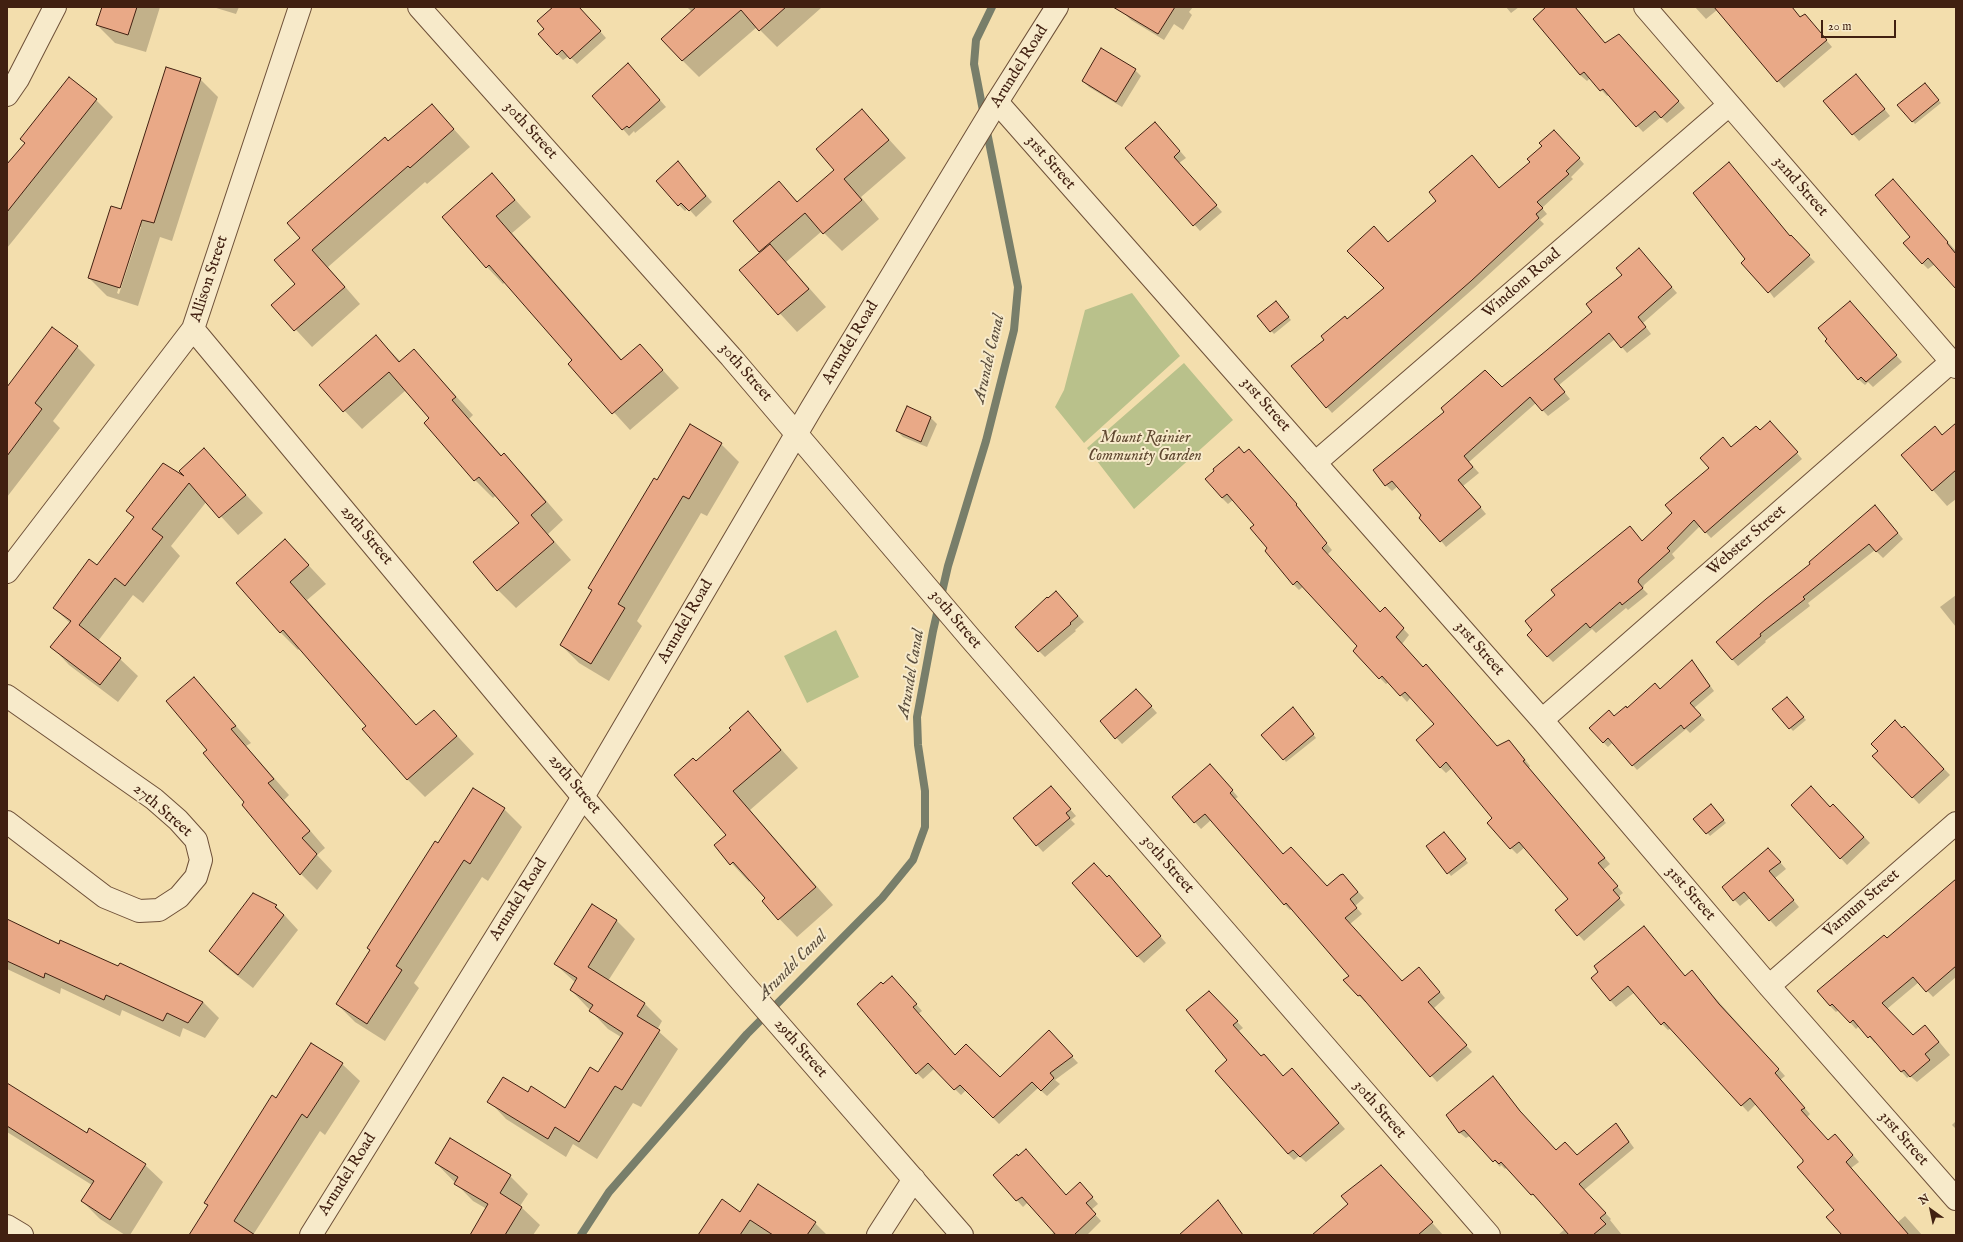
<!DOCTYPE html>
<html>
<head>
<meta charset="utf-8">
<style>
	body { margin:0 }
	#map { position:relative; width:1963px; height:1242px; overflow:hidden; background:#f3dead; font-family:"IM FELL English",serif }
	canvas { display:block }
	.frame { position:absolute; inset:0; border:8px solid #412011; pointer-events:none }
	.north { position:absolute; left:1911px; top:1190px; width:40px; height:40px; -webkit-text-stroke:3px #f7eaca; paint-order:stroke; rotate:327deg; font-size:11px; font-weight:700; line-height:16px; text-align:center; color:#412011 }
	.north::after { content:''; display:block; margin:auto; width:14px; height:18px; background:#412011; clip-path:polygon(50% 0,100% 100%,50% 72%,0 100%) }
	.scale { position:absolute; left:1821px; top:20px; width:75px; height:18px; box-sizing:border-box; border:2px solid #412011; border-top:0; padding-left:5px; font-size:12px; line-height:14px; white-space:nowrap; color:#412011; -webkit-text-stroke:3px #f7eaca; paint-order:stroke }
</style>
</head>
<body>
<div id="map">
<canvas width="1963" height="1242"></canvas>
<div class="frame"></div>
<div class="north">N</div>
<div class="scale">20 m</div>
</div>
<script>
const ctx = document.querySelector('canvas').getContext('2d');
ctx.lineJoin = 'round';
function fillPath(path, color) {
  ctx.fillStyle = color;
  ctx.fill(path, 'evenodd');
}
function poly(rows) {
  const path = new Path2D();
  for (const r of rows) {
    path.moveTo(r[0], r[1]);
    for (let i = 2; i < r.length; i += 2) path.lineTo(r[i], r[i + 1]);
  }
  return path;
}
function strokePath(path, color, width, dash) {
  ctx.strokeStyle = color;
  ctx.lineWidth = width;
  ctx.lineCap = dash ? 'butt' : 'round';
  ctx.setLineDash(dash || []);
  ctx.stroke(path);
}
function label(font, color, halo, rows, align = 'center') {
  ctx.font = font + ' "IM FELL English",serif';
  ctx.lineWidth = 4;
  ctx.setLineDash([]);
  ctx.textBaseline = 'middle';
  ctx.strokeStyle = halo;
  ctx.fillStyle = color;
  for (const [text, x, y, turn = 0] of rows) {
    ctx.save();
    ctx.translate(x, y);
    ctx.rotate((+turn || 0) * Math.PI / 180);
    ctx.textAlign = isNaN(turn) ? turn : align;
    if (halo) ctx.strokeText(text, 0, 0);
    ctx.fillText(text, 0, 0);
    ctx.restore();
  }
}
const green = poly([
	[1132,293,1180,356,1084,443,1055,407,1064,390,1085,310],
	[1184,363,1233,420,1134,509,1087,448],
	[836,630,859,677,807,703,784,656]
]);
const shadow = poly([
	[103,7,160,7,146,52,115,43,97,25],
	[213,7,239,7,236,14],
	[555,7,579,7,606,38,577,64,569,56,563,60,557,54,545,30],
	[687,7,820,7,821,8,777,47,757,27,699,77,682,60,692,12],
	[1129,7,1193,7,1189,12,1192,15,1183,30,1174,24,1164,40,1131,20,1125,14],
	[1506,7,1519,7,1511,13],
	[1547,7,1574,7,1605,44,1625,42,1685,108,1667,123,1661,117,1643,132,1609,95,1607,96,1590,78,1587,81,1580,75,1534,19],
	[1695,7,1792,7,1801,18,1811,22,1832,47,1784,88,1717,10,1706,19],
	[634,70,666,107,635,133,634,131,629,136,594,96],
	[1135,70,1141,76,1122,107,1089,87,1083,81],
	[200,79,218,97,172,241,160,237,138,306,107,296,89,278,122,211],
	[139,227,141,227,119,294,117,293],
	[1862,81,1890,116,1859,141,1824,101],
	[1927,87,1941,103,1915,124,1899,105],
	[96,100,113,117,7,248,7,165],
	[432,105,470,147,427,184,425,182,328,267,360,304,312,347,273,305,296,284,301,238,389,142],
	[862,110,906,158,861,197,879,219,842,251,822,231,786,262,826,307,797,332,740,270,761,252,734,221,779,183,798,202,836,170],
	[1161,129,1186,158,1179,163,1222,212,1200,231,1126,148],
	[1559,136,1584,164,1571,177,1573,179,1542,208,1547,214,1540,220,1544,224,1474,288,1332,413,1292,367,1385,288,1389,243,1500,189,1531,162,1543,146],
	[1729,163,1790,237,1815,262,1774,298,1746,259],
	[684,169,712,202,696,217,688,208,685,211,679,205],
	[492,174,531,217,512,233,622,360,640,345,679,388,630,430,570,364,574,360,505,282,503,284,487,267],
	[1899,187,1956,251,1956,288,1935,264,1928,269,1922,263,1912,237],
	[1645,256,1677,293,1643,323,1651,334,1627,353,1615,339,1559,385,1570,399,1548,416,1536,403,1469,462,1479,473,1463,486,1486,514,1446,547,1398,486,1392,491,1386,485,1594,312],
	[1279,305,1291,320,1274,334,1258,316],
	[1856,309,1902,362,1873,387,1868,382,1865,385,1858,379],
	[376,337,401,362,414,350,473,415,469,419,502,456,504,455,522,473,563,520,548,534,571,560,516,608,498,590,520,523,496,495,493,498,475,480,430,418,406,390,362,429,320,385],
	[77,347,95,365,53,421,60,428,7,497,7,401],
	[907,408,931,418,937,424,927,447,903,437,897,431],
	[1956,425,1956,499,1947,506,1902,455,1935,427,1943,436],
	[1776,428,1802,459,1711,538,1700,526,1672,554,1675,558,1644,585,1643,589,1648,594,1628,610,1626,608,1596,633,1592,629,1553,662,1547,656,1635,533,1642,542,1673,514,1710,468,1723,439,1732,448,1760,431],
	[721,444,739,462,707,516,701,513,637,621,642,626,609,681,579,663,561,645,593,591,590,588,657,481],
	[204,450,263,513,238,535,207,501,171,546,180,556,143,603,133,595,98,641,120,659,138,676,118,702,69,665,52,647,70,623,54,608,187,480],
	[1245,454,1255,457,1302,511,1301,512,1332,550,1327,555,1380,613,1391,615,1409,635,1402,644,1497,747,1515,747,1530,766,1529,768,1610,864,1603,870,1623,893,1618,897,1625,905,1584,941,1556,910,1569,899,1525,847,1517,854,1511,848,1494,818,1452,768,1446,773,1440,767,1436,724,1411,697,1407,702,1389,682,1386,684,1380,678,1359,646,1304,586,1299,590,1293,584,1255,525,1233,500,1228,504,1222,498],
	[1881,512,1903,539,1883,558,1875,550,1808,603,1810,606,1765,641,1766,642,1738,666,1718,643],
	[285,540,326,584,307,600,417,726,434,711,474,754,425,797,407,779,368,726,300,648,298,650,280,632],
	[1056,592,1084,622,1075,630,1076,631,1045,657,1039,651],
	[1956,595,1956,627,1940,607],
	[1696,666,1714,691,1694,708,1705,720,1690,733,1686,729,1637,770,1613,742,1608,747,1603,742,1614,717],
	[194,678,251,743,246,746,289,795,284,800,325,848,317,855,332,871,317,890,301,874,243,805,246,802,209,750],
	[1142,696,1157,713,1122,744,1101,721],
	[1789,701,1806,720,1793,731,1774,709],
	[1296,711,1316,738,1286,762,1284,759],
	[748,712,798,768,750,810,833,905,797,937,763,902,766,899,750,880,749,882,715,845,727,835,696,763,733,730],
	[1902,729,1910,733,1950,775,1919,804,1874,756],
	[1216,771,1238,797,1235,799,1283,855,1327,887,1349,882,1364,898,1355,906,1362,914,1350,924,1402,982,1425,974,1445,998,1434,1008,1472,1052,1437,1082,1366,1001,1365,1002,1344,980,1350,976,1293,908,1290,910,1284,904,1211,820,1201,829,1173,797],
	[1057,794,1076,816,1071,820,1075,824,1043,852,1014,819],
	[1792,805,1831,808,1833,805,1870,843,1847,865],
	[1713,808,1726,823,1710,836,1694,819],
	[504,809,522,827,488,881,482,877,414,983,419,988,385,1041,355,1022,337,1004,371,951,368,948],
	[1446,836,1468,863,1451,876,1427,846],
	[1774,855,1786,869,1775,878,1799,907,1776,927,1750,898,1740,906,1723,887],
	[1107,878,1115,883,1166,943,1144,963,1137,956],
	[1956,881,1956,977,1933,997,1919,982,1887,1009,1913,1036,1931,1032,1950,1055,1917,1082,1910,1076,1907,1078,1876,1042,1875,1043,1859,1026,1856,1029,1839,1010,1836,1012,1830,1006,1887,939],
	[592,905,617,921,635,939,608,981,644,1003,662,1021,657,1030,678,1049,641,1107,633,1103,597,1159,573,1144,566,1157,506,1119,489,1101,528,1093,565,1109,599,1074,621,1037,608,1029,571,990,576,983,555,964],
	[276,906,298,930,253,988,225,966,210,951],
	[7,920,59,945,119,968,120,965,203,1002,219,1018,205,1038,183,1028,180,1037,122,1010,120,1016,61,988,60,994,7,969],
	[1692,972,1785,1076,1780,1080,1810,1114,1807,1117,1828,1141,1841,1141,1859,1162,1851,1168,1898,1222,1905,1216,1922,1235,1843,1235,1835,1210,1804,1163,1804,1160,1756,1104,1748,1112,1671,1028,1668,1030,1662,1024,1635,992,1616,1007,1592,979,1685,977],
	[898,983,922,1011,918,1014,955,1056,1000,1079,1054,1037,1078,1063,1055,1080,1060,1084,1047,1096,1038,1088,999,1124,966,1090,961,1095,934,1069,923,1079,917,1073,883,985],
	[1215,998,1243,1028,1239,1031,1262,1057,1283,1077,1298,1076,1345,1129,1306,1162,1299,1156,1294,1160,1288,1154,1216,1071,1228,1060],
	[342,1064,360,1081,325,1135,320,1131,253,1235,190,1235,208,1206,205,1203,276,1099],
	[1493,1077,1526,1118,1556,1151,1577,1156,1615,1125,1621,1130,1634,1148,1584,1190,1611,1219,1610,1220,1622,1235,1558,1235,1565,1229,1539,1199,1538,1200,1507,1167,1505,1169,1501,1165,1500,1167,1471,1135,1466,1138,1460,1133,1447,1116],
	[7,1084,87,1135,145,1165,163,1182,130,1235,125,1235,100,1219,82,1201,92,1185,7,1132],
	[1956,1121,1956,1129,1952,1125],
	[1026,1150,1066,1196,1086,1190,1098,1204,1091,1210,1101,1221,1087,1235,1051,1235,1054,1232,1028,1202,1023,1207,994,1175],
	[436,1163,510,1176,528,1194,520,1206,540,1225,533,1235,471,1235,487,1209,473,1201],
	[1387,1172,1443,1235,1314,1235],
	[741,1213,815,1223,827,1235,700,1235]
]);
const stream = poly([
	[984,116,974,64,976,40,992,7],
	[581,1235,609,1192,747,1034,882,898,913,860,925,827,925,791,918,745,917,717,933,631,948,566,986,441,1014,330,1018,287,986,127]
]);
const building = poly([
	[102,7,137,7,128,35,96,25,102,7],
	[553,7,579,7,601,31,570,59,562,50,557,55,538,34,544,29,537,21,553,7],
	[696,7,786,7,759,31,741,10,682,61,661,39,696,7],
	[1113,7,1175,7,1158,34,1113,7],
	[1546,7,1575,7,1605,43,1619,34,1679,101,1661,118,1655,111,1636,127,1603,89,1600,91,1584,72,1580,75,1533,19,1546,7],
	[1714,7,1792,7,1800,17,1805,14,1827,40,1777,82,1714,7],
	[1101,48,1136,69,1116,102,1082,81,1101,48],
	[628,63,660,100,629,128,627,126,622,130,592,96,628,63],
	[166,67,201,78,154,223,142,220,120,288,88,278,111,206,121,209,166,67],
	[1856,74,1885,109,1852,135,1823,101,1856,74],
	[69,77,97,99,7,212,7,164,25,143,20,139,69,77],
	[1925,83,1939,100,1912,122,1897,105,1925,83],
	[432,104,454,129,410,168,408,166,312,250,345,287,294,331,271,305,295,284,274,260,300,238,287,223,385,137,388,141,432,104],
	[862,109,889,140,844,179,862,200,823,234,805,213,759,252,733,221,779,181,797,202,834,170,816,149,862,109],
	[1155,122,1180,151,1174,157,1217,205,1193,226,1125,148,1155,122],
	[1554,130,1580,158,1566,171,1569,174,1537,202,1543,208,1536,214,1539,218,1471,281,1326,408,1291,366,1324,340,1321,336,1345,316,1347,319,1384,288,1347,251,1374,226,1388,242,1436,201,1429,192,1472,155,1499,188,1530,162,1527,159,1542,146,1539,143,1554,130],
	[678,161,706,196,689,211,681,203,678,206,656,181,678,161],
	[1729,162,1790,236,1791,235,1810,255,1768,293,1741,263,1745,259,1693,193,1729,162],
	[492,173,515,200,496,216,621,360,640,344,663,370,612,414,568,364,572,360,489,265,486,268,442,217,492,173],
	[1893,179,1948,242,1947,243,1956,254,1956,289,1928,258,1922,264,1903,243,1910,237,1875,195,1893,179],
	[770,244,809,289,778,315,739,270,770,244],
	[1639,248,1672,287,1638,317,1646,327,1621,348,1609,333,1554,379,1565,392,1542,411,1530,397,1464,456,1473,467,1458,480,1481,507,1440,542,1419,518,1421,515,1392,481,1385,486,1373,470,1444,412,1441,408,1485,370,1502,387,1547,350,1592,312,1586,304,1622,275,1616,268,1639,248],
	[1276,301,1289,317,1270,332,1257,316,1276,301],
	[1850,301,1897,355,1866,382,1861,377,1858,380,1825,341,1827,339,1818,328,1850,301],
	[52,327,78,346,35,403,42,409,7,456,7,387,52,327],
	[376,335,399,362,414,349,456,397,452,400,501,456,504,453,546,502,531,515,554,542,497,591,473,562,519,523,479,477,474,481,424,423,429,418,389,372,343,412,319,385,376,335],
	[907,406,931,417,921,442,896,431,907,406],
	[1770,421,1798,452,1705,533,1694,520,1667,548,1670,551,1639,579,1638,582,1643,588,1622,605,1620,602,1590,628,1586,623,1547,657,1527,635,1532,630,1525,621,1555,595,1551,590,1630,526,1642,541,1672,513,1665,505,1709,468,1700,458,1723,437,1731,447,1756,426,1760,430,1770,421],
	[1956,423,1956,470,1932,491,1901,455,1935,426,1942,435,1956,423],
	[690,424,722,443,689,499,683,496,618,604,625,608,591,664,560,645,592,590,588,588,654,478,657,480,690,424],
	[1239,447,1244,453,1249,449,1297,504,1296,505,1327,543,1322,548,1380,612,1385,607,1404,628,1396,637,1423,667,1426,664,1497,746,1509,740,1525,760,1523,761,1605,858,1598,863,1618,886,1613,890,1620,898,1577,936,1555,910,1568,899,1519,842,1510,849,1487,823,1492,818,1446,762,1440,768,1416,740,1434,724,1405,692,1400,696,1382,676,1379,679,1353,651,1357,646,1297,581,1293,585,1265,551,1267,548,1250,528,1254,525,1227,494,1222,498,1205,479,1214,471,1213,469,1239,447],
	[204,448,246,495,219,518,189,483,152,529,163,537,125,586,115,578,79,625,121,658,100,685,50,647,71,621,53,608,89,559,97,565,134,517,126,511,163,463,184,476,179,471,204,448],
	[1875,505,1898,533,1876,552,1869,544,1803,597,1805,599,1760,634,1761,636,1732,660,1716,642,1766,599,1810,564,1809,562,1875,505],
	[285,539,309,565,290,582,416,725,434,710,457,736,407,780,362,729,366,726,283,630,280,633,236,583,285,539],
	[1056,591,1078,616,1070,623,1071,624,1038,652,1015,627,1047,597,1048,598,1056,591],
	[1692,660,1710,686,1690,703,1701,715,1684,729,1681,725,1632,766,1608,738,1603,743,1589,728,1609,710,1614,716,1626,706,1627,708,1655,683,1660,689,1692,660],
	[194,677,236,726,231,729,274,779,268,783,310,831,302,838,317,854,300,875,242,805,244,802,203,753,207,750,166,701,194,677],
	[1136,689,1152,706,1115,739,1100,721,1136,689],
	[1787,697,1804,717,1789,729,1772,709,1787,697],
	[1293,707,1314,734,1283,760,1261,735,1293,707],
	[748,711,781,750,733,791,816,887,778,920,762,901,765,898,733,862,730,865,714,845,726,835,674,775,693,758,696,761,731,730,729,728,748,711],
	[1895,720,1902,728,1904,726,1944,769,1912,798,1872,756,1878,751,1871,744,1895,720],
	[1210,764,1233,790,1230,793,1283,854,1291,847,1327,886,1340,875,1343,874,1358,892,1350,899,1357,908,1345,918,1402,981,1419,967,1440,992,1428,1002,1467,1045,1430,1077,1360,995,1358,996,1343,980,1349,976,1286,903,1284,905,1205,814,1194,823,1172,797,1210,764],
	[1051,786,1071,809,1066,813,1070,818,1036,846,1013,818,1051,786],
	[1811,786,1830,807,1833,804,1864,837,1840,859,1791,805,1811,786],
	[473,788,505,808,470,864,464,860,396,966,402,970,367,1024,336,1004,370,950,367,948,435,841,438,843,473,788],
	[1711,804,1724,820,1706,834,1693,819,1711,804],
	[1444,832,1466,859,1447,874,1426,846,1444,832],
	[1768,848,1781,862,1769,871,1794,900,1769,921,1744,892,1733,901,1722,887,1768,848],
	[1094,863,1107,877,1109,875,1161,936,1137,957,1072,883,1094,863],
	[1956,879,1956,966,1926,992,1913,977,1882,1003,1913,1035,1925,1025,1939,1042,1925,1054,1930,1060,1910,1077,1904,1070,1901,1072,1870,1036,1868,1038,1853,1020,1850,1023,1832,1004,1830,1006,1817,991,1884,935,1887,938,1956,879],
	[253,893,277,905,275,907,284,915,238,975,209,951,253,893],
	[592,904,617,920,588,967,645,1003,637,1016,660,1030,622,1090,615,1086,579,1142,555,1127,548,1139,487,1102,503,1077,528,1092,531,1086,565,1108,590,1067,598,1072,623,1033,589,1011,593,1005,570,990,577,978,554,964,592,904],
	[7,919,59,944,60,940,118,966,120,963,203,1002,188,1023,167,1013,163,1021,106,995,104,1000,45,973,44,978,7,961,7,919],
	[1644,926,1685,976,1692,970,1719,1004,1779,1069,1775,1073,1805,1108,1801,1110,1828,1140,1835,1134,1853,1155,1846,1162,1909,1235,1842,1235,1826,1217,1834,1210,1797,1167,1803,1162,1803,1160,1750,1098,1741,1106,1664,1022,1661,1025,1628,986,1610,1001,1591,978,1598,972,1594,966,1644,926],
	[892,976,917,1004,913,1007,955,1055,966,1044,1000,1077,1049,1030,1073,1056,1050,1073,1054,1078,1041,1091,1032,1082,993,1118,960,1085,954,1090,928,1063,916,1074,857,1004,881,982,883,984,892,976],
	[1209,991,1238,1021,1233,1025,1261,1056,1264,1054,1283,1076,1292,1068,1339,1123,1300,1157,1293,1150,1288,1154,1215,1071,1227,1060,1186,1010,1209,991],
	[311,1043,343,1063,307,1118,302,1114,234,1221,255,1235,189,1235,208,1205,204,1203,272,1095,276,1098,311,1043],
	[1493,1076,1520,1111,1556,1150,1565,1142,1577,1155,1616,1123,1629,1142,1579,1184,1606,1213,1600,1218,1606,1224,1593,1235,1569,1235,1533,1194,1531,1195,1501,1162,1499,1164,1495,1160,1493,1162,1464,1130,1459,1133,1446,1115,1493,1076],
	[7,1083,87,1133,89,1128,146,1164,110,1220,81,1201,94,1181,7,1126,7,1083],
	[450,1138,511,1175,500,1193,522,1207,505,1235,470,1235,488,1204,454,1184,458,1177,435,1163,450,1138],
	[1026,1149,1066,1195,1080,1182,1093,1197,1086,1203,1096,1214,1074,1235,1056,1235,1022,1197,1016,1201,993,1175,1017,1154,1018,1156,1026,1149],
	[1381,1165,1433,1222,1418,1235,1312,1235,1348,1204,1341,1196,1381,1165],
	[758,1184,816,1222,807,1235,773,1235,750,1220,740,1235,698,1235,722,1199,740,1212,758,1184],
	[1218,1200,1243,1235,1179,1235,1218,1200]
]);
const minor = poly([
	[419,7,731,357,971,639,1489,1235],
	[1645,7,1956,367],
	[7,95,18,79,55,7],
	[997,102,1542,720,1769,986,1956,1199],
	[193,329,583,797,741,981,962,1235],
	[1315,463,1729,105],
	[7,572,193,329,300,7],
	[7,696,154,799,178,820,196,840,201,860,196,877,179,897,159,910,139,911,105,897,7,822],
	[1542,720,1951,362],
	[1769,986,1956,823],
	[7,1226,22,1235],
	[878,1235,914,1179]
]);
const tertiary = poly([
	[311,1235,583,797,811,409,997,102,1057,7]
]);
const streetNames = [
	["Arundel Road",1020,67,-58],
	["30th Street",530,131,48],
	["31st Street",1050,163,49],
	["32nd Street",1800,187,49],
	["Allison Street",210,279,-72],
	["Windom Road",1522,284,-41],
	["Arundel Road",851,343,-59],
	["30th Street",745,373,49],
	["31st Street",1265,405,49],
	["29th Street",366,536,50],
	["Webster Street",1747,541,-41],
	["30th Street",955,620,50],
	["Arundel Road",686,622,-60],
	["31st Street",1479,649,49],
	["29th Street",574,785,50],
	["27th Street",162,811,41],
	["30th Street",1167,865,49],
	["31st Street",1690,894,49],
	["Arundel Road",519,900,-58],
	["Varnum Street",1862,904,-41],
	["29th Street",800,1049,49],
	["30th Street",1379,1110,49],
	["31st Street",1903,1139,49],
	["Arundel Road",348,1175,-58]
];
const parkNames = [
	["Mount Rainier",1145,439],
	["Community Garden",1145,457]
];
const waterNames = [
	["Arundel Canal",990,359,-77],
	["Arundel Canal",912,674,-80],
	["Arundel Canal",793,966,-45]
];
fillPath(green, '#b9c18b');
fillPath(shadow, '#0003');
strokePath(stream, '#787e6a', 8);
fillPath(building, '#e9a987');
strokePath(building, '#412011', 1);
strokePath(minor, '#6e5038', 24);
strokePath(tertiary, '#6e5038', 24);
strokePath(minor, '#f7eaca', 22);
strokePath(tertiary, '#f7eaca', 22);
label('16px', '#412011', '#f7eaca', streetNames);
label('italic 16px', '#5f4830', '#f7eaca', parkNames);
label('italic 17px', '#5c4f3e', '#f7eaca', waterNames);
</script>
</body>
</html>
